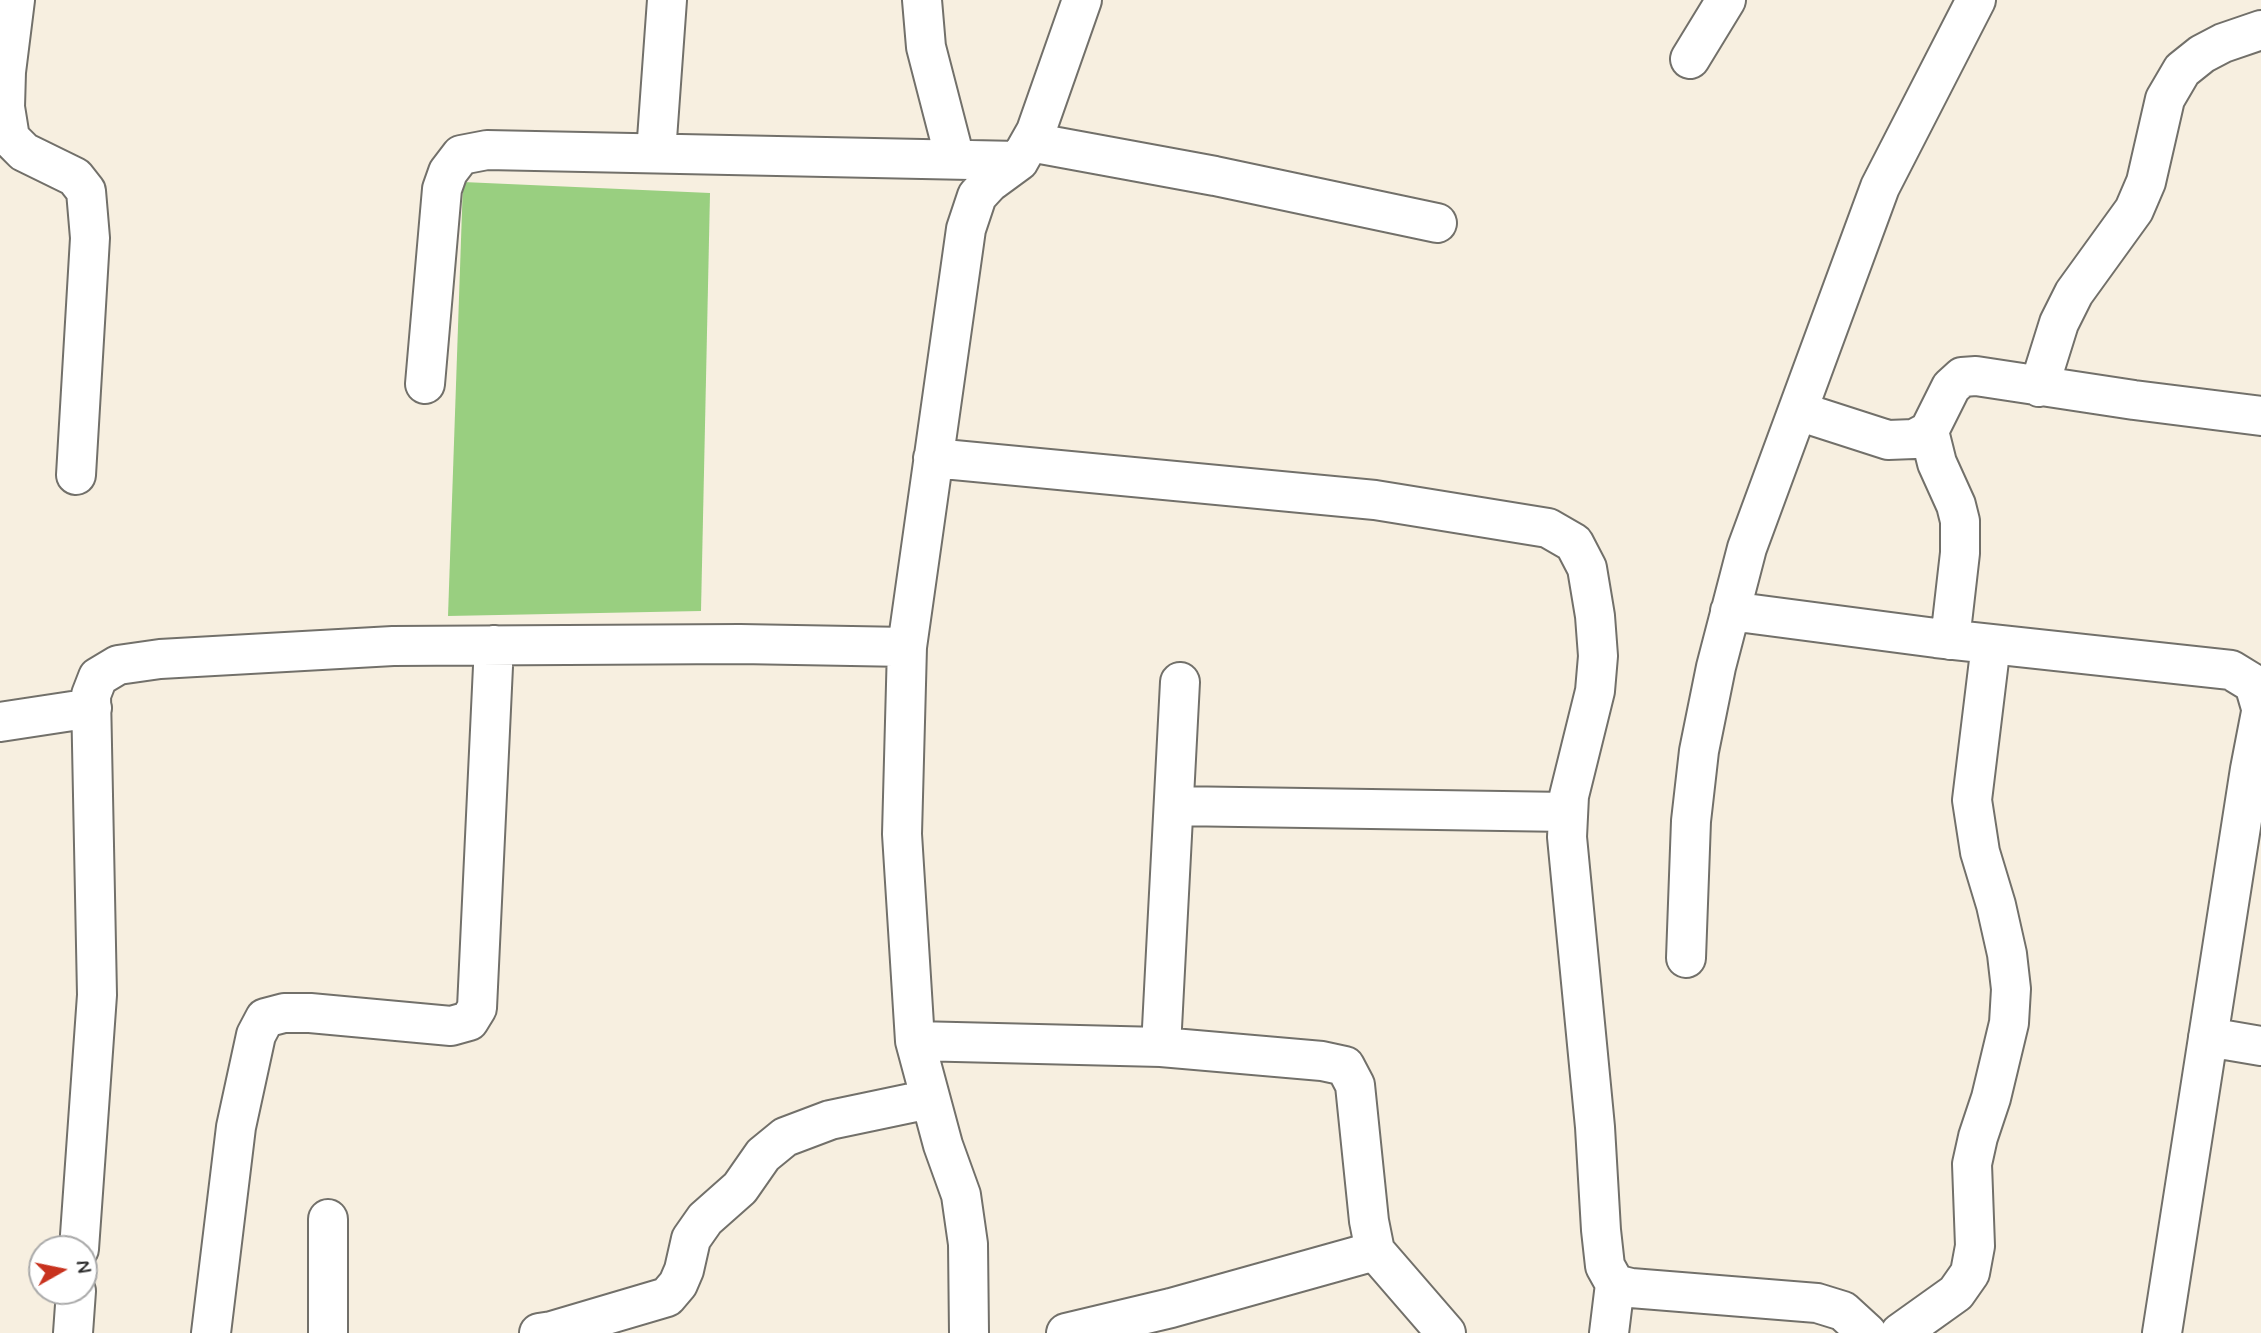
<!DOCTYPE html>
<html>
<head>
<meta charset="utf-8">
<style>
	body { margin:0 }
	#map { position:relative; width:2261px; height:1333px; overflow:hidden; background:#f7efe0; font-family:Mynerve,sans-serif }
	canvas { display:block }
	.north { position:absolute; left:28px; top:1235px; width:70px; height:70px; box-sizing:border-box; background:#fff; border:2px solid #aaa; border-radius:50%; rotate:81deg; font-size:19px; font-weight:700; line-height:28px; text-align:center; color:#2b2b2b }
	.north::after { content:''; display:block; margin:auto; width:24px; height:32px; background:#c8321e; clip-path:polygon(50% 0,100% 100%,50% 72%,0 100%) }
</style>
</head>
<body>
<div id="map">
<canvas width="2261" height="1333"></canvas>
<div class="north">N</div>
</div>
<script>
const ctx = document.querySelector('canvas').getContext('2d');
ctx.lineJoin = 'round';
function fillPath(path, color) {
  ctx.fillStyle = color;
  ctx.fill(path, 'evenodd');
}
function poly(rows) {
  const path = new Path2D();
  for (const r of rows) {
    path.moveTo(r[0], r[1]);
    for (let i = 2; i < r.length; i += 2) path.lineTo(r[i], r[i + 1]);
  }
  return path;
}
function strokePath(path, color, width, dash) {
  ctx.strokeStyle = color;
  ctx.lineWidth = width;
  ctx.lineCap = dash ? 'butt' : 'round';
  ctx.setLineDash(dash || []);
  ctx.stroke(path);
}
const green = poly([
	[463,182,710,193,701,611,448,616]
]);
const minor = poly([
	[15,0,6,72,5,107,10,138,24,152,75,177,86,191,90,238,76,475],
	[922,0,926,47,955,159],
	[1690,59,1726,0],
	[1030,142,1215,176,1437,223],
	[656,153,667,0],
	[425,384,442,189,448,172,461,155,487,150,1019,161],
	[2039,387,2059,323,2074,293,2134,210,2146,182,2165,99,2182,70,2202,54,2223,43,2261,30],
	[1798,411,1888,440,1914,439,1929,431,1951,387,1962,377,1976,376,2134,400,2261,416],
	[1929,431,1937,463,1956,505,1960,521,1960,553,1950,640],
	[933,458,1375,500,1548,528,1574,543,1587,568,1595,616,1598,656,1595,691,1569,796,1567,837,1595,1127,1601,1230,1605,1266,1615,1284,1631,1288,1817,1303,1843,1311,1867,1333],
	[1730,611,1936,638,2231,670,2254,684,2261,708],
	[0,722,92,708],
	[1174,806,1568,812],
	[1686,958,1691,821,1699,751,1716,667,1747,548,1880,187,1976,0],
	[2208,1037,2261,1046],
	[915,1041,1161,1047,1322,1061,1345,1066,1355,1085,1369,1221,1375,1251,1446,1333],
	[1161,1047,1180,682],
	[79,1249,97,995,91,695,98,677,118,665,160,659,393,646,740,644,907,647],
	[73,1333,76,1291],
	[211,1333,236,1127,256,1035,265,1018,284,1013,310,1013,451,1026,469,1021,477,1008,494,645],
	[328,1333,328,1219],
	[539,1333,552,1331,667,1297,678,1284,684,1270,691,1239,705,1219,740,1188,763,1155,785,1137,830,1120,930,1099],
	[969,1333,968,1244,961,1195,943,1145,915,1041,902,834,907,647,966,229,977,196,989,183,1019,161,1036,131,1082,0],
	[1066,1333,1171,1308,1375,1251],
	[1609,1333,1615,1284],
	[1900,1333,1956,1293,1970,1273,1975,1246,1972,1164,1978,1137,1991,1098,2009,1023,2011,989,2007,954,1996,905,1980,852,1972,800,1991,644],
	[2162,1333,2250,769,2261,712]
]);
fillPath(green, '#99cf80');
strokePath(minor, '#72706a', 42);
strokePath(minor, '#fff', 38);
</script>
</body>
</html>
